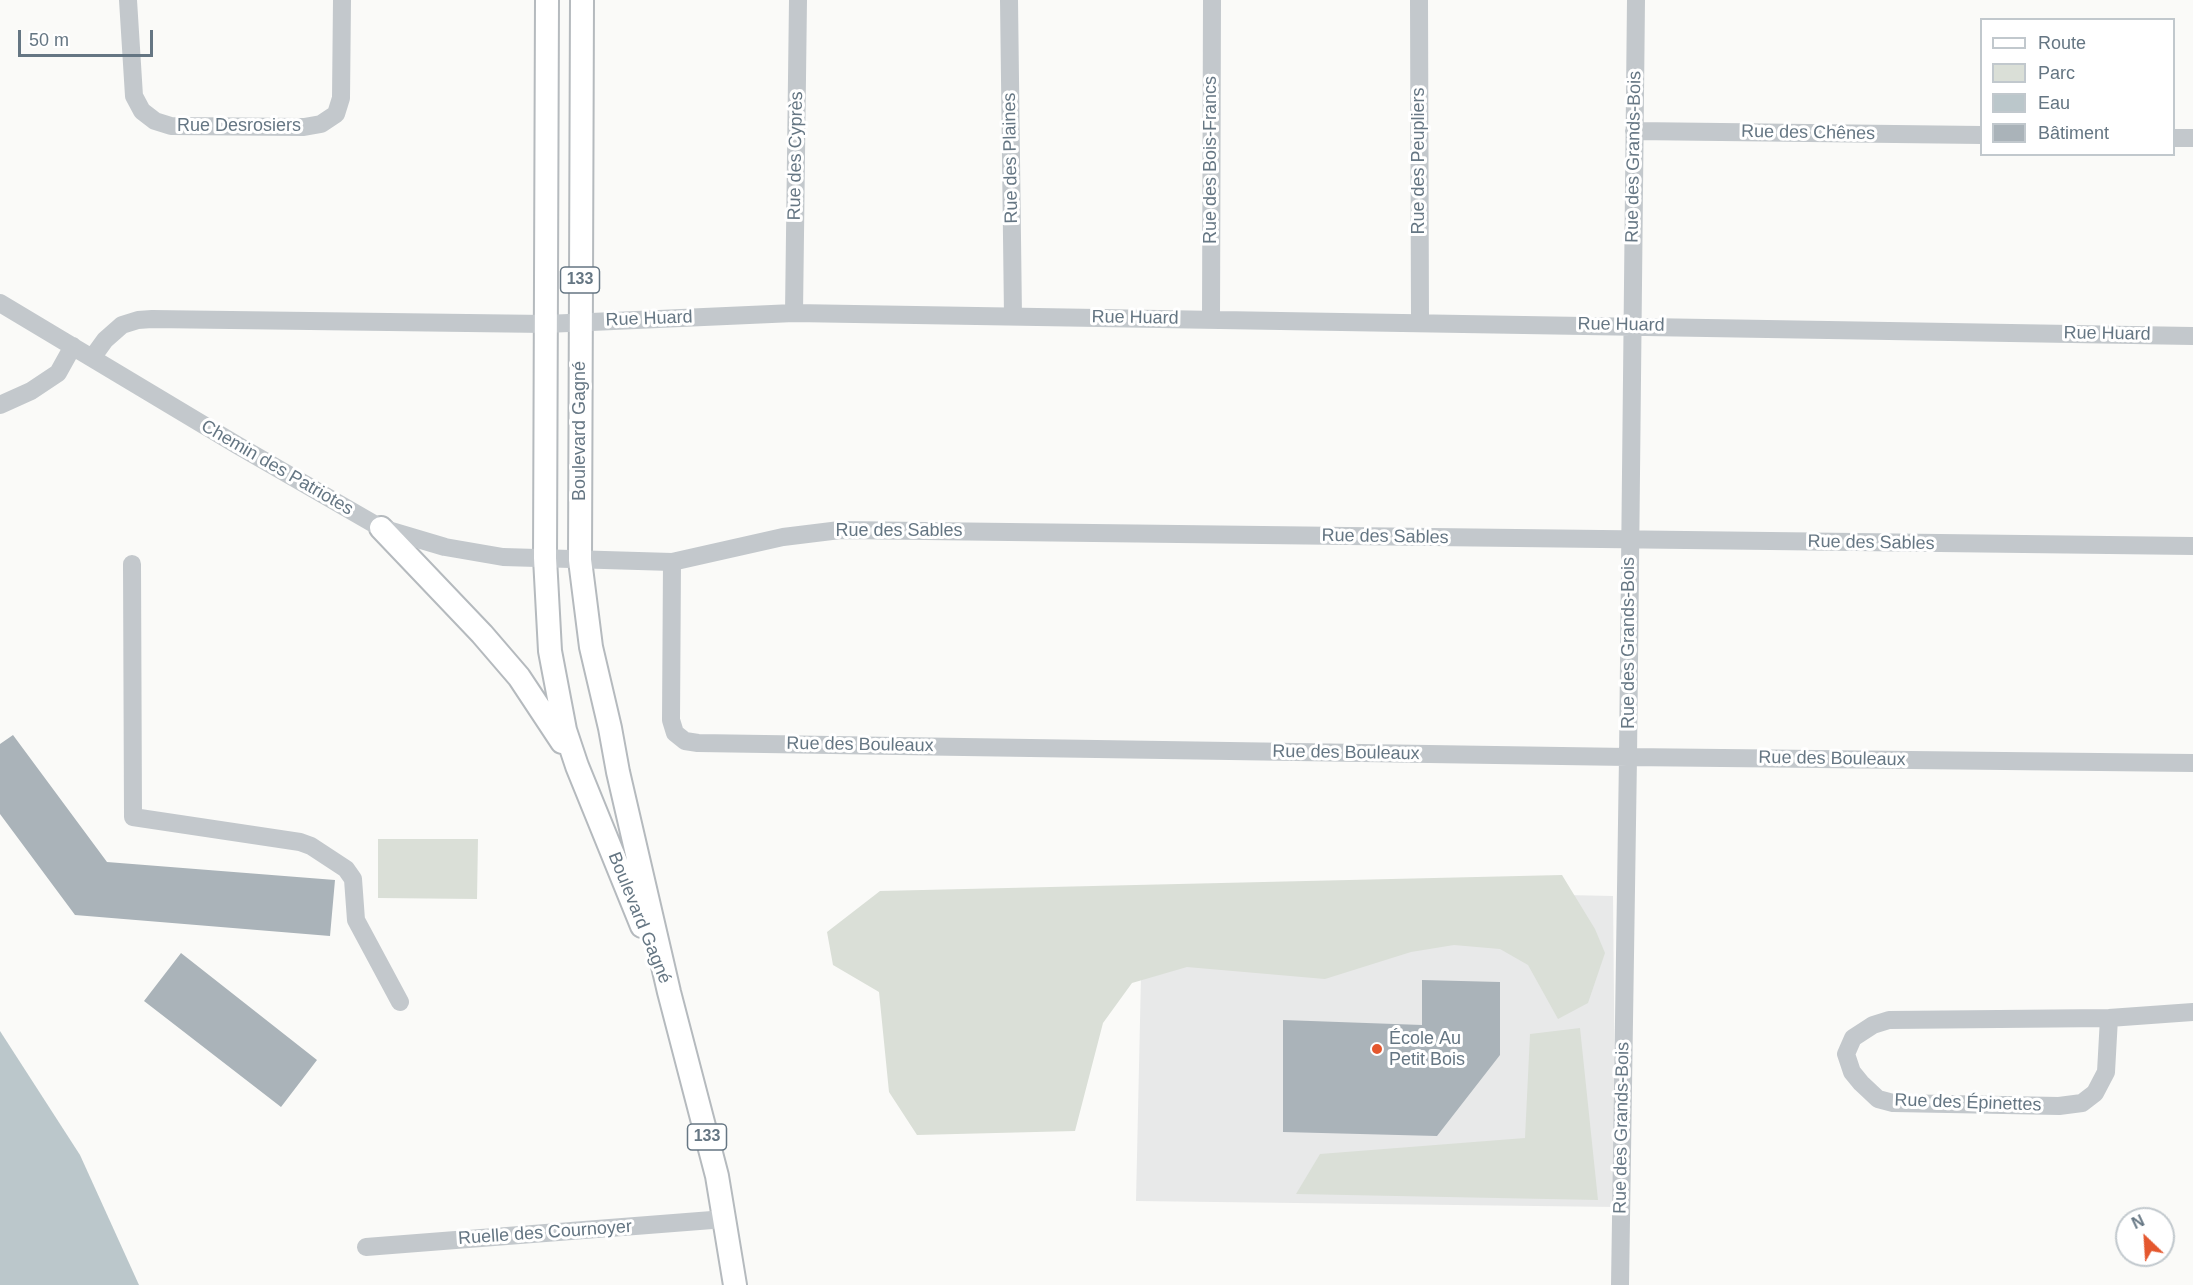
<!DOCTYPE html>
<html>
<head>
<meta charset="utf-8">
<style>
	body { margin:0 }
	#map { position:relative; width:2193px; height:1285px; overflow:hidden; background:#fafaf8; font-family:Helvetica,sans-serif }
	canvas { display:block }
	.legend { position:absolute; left:1980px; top:18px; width:195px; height:138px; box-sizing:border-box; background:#fff; border:2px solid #c1c8cd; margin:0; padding:8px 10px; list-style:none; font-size:18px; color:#657683 }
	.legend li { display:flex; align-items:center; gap:12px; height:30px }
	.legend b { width:30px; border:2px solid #c1c8cd }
	.north { position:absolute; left:2115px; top:1207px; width:60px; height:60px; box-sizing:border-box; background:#fff; border:2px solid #c1c8cd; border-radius:50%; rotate:335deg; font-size:16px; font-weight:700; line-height:24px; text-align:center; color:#657683 }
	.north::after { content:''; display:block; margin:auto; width:21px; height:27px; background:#e4572e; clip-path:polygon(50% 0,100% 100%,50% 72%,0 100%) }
	.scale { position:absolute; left:18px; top:30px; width:135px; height:27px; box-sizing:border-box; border:3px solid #657683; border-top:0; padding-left:8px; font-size:18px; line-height:21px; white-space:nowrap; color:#657683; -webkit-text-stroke:4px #fff; paint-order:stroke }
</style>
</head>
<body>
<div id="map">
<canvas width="2193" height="1285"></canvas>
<ul class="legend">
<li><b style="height:8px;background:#fff"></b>Route</li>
<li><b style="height:16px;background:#dadfd7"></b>Parc</li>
<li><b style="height:16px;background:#bbc7cb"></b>Eau</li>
<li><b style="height:16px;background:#aab3b9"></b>Bâtiment</li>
</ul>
<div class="north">N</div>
<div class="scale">50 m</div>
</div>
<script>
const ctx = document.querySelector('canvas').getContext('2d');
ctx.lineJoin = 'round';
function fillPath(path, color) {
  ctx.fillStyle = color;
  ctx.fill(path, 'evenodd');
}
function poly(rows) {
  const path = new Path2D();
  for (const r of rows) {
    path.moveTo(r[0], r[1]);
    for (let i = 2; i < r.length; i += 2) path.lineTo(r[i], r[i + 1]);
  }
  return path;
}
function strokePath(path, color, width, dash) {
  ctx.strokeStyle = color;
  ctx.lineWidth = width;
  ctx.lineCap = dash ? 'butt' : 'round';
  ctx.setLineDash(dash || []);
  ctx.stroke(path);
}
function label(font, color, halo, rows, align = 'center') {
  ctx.font = font + ' Helvetica,sans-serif';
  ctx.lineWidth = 6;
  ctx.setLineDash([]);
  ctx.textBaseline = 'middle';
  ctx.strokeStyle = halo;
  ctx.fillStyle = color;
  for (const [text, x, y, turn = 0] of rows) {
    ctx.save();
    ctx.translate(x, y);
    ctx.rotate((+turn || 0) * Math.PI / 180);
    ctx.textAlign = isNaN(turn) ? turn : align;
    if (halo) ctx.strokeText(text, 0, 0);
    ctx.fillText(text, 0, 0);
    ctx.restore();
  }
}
const built = poly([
	[1143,886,1613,896,1616,1207,1136,1201]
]);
const green = poly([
	[378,839,478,839,477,899,378,898],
	[1562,875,1595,929,1605,953,1588,1003,1558,1019,1528,965,1500,949,1454,945,1411,952,1325,979,1187,967,1132,983,1103,1023,1075,1131,917,1135,889,1092,879,992,833,965,827,932,880,891],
	[1580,1028,1598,1200,1296,1194,1320,1154,1525,1138,1530,1034]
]);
const water = poly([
	[0,1031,80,1155,139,1285,0,1285]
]);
const building = poly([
	[13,735,107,862,335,880,330,936,75,915,0,814,0,744],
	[181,953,317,1060,281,1107,144,1001],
	[1422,980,1500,982,1500,1055,1437,1136,1283,1132,1283,1020,1422,1025]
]);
const minor = poly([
	[128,0,134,96,142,111,155,121,171,126,304,127,321,124,336,114,341,98,342,0],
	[1009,0,1013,316],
	[1419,0,1420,322],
	[1634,131,1982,135],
	[2174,138,2193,138],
	[0,303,237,445,381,528,445,547,503,557,672,562,783,537,840,530,2193,546],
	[794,313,798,0],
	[1211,319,1212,0],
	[92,358,105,340,122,325,138,320,152,319,546,324,794,313,2193,336],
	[0,405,31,391,58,373,73,346],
	[672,562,671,720,675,733,685,741,698,743,1628,757,2193,763],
	[132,564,133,817,300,842,311,846,346,869,353,879,356,920,400,1002],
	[2109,1018,2106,1072,2095,1093,2082,1103,2059,1106,1893,1103,1878,1099,1861,1083,1852,1072,1846,1054,1853,1038,1873,1025,1889,1020,2109,1018,2193,1012],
	[366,1247,725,1219],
	[1620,1285,1628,757,1636,0]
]);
const major = poly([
	[547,0,545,558,550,651,565,730,577,766,642,926],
	[582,0,580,560,591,647,610,728,618,772,669,992,717,1176,735,1285],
	[381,528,482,634,519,677,562,742]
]);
const markers = [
	[1377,1049,6,"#e4572e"]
];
const shields = [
	[580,280,39],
	[707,1137,39]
];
const shieldNames = [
	["133",580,280],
	["133",707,1137]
];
const streetNames = [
	["Rue Desrosiers",239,126],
	["Rue des Chênes",1808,133,1],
	["Rue des Cyprès",796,156,-89],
	["Rue des Grands-Bois",1634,157,-89],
	["Rue des Plaines",1011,158,-91],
	["Rue des Bois-Francs",1211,160,-90],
	["Rue des Peupliers",1419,161,-90],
	["Rue Huard",1135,318,1],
	["Rue Huard",649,319,-2],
	["Rue Huard",1621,325,1],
	["Rue Huard",2107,334,1],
	["Boulevard Gagné",580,431,-90],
	["Chemin des Patriotes",277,468,30],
	["Rue des Sables",899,531],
	["Rue des Sables",1385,537,1],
	["Rue des Sables",1871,543,1],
	["Rue des Grands-Bois",1629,643,-90],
	["Rue des Bouleaux",860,745,1],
	["Rue des Bouleaux",1346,753,1],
	["Rue des Bouleaux",1832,759,1],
	["Boulevard Gagné",639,918,68],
	["Rue des Épinettes",1968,1103,2],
	["Rue des Grands-Bois",1622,1128,-89],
	["Ruelle des Cournoyer",545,1233,-4]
];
const poiNames = [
	["École Au",1389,1039],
	["Petit Bois",1389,1060]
];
fillPath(built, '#e8e9e9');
fillPath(green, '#dadfd7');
fillPath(water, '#bbc7cb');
fillPath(building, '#aab3b9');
strokePath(major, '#b5babe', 26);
strokePath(minor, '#c3c8cc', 18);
strokePath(major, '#fff', 22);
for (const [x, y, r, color] of markers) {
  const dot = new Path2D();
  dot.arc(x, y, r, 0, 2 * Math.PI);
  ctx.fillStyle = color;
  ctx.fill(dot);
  strokePath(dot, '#fff', 2);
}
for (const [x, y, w] of shields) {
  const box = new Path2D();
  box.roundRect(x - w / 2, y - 13, w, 26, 4.5);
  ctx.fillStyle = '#fff';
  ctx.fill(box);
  strokePath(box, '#657683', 1.5);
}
label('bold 16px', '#657683', null, shieldNames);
label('18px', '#657683', '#fff', streetNames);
label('18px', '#657683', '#fff', poiNames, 'left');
</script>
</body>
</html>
